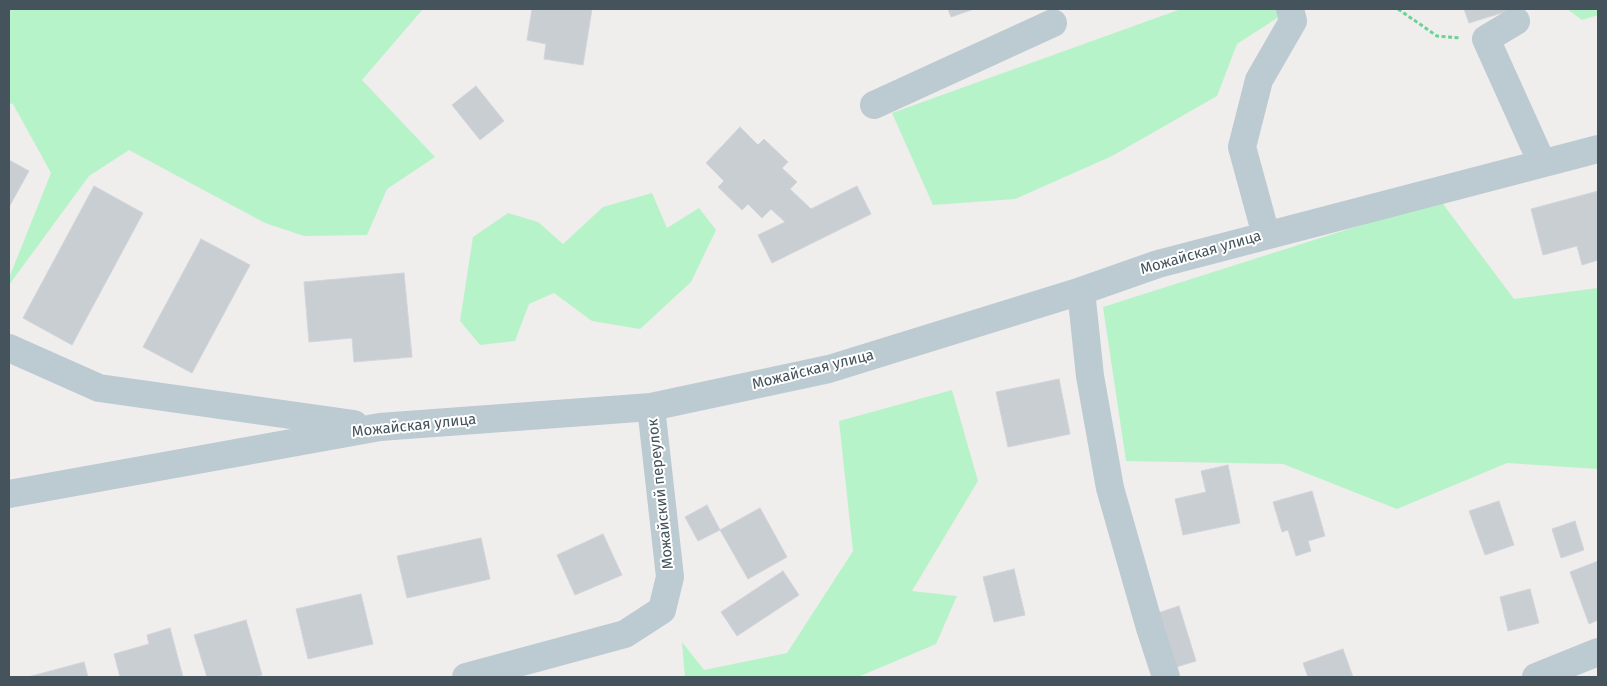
<!DOCTYPE html>
<html>
<head>
<meta charset="utf-8">
<style>
	body { margin:0 }
	#map { position:relative; width:1607px; height:686px; overflow:hidden; background:#f0eded; font-family:"Fira Sans",sans-serif }
	canvas { display:block }
	.frame { position:absolute; inset:0; border:10px solid #44535c; pointer-events:none }
</style>
</head>
<body>
<div id="map">
<canvas width="1607" height="686"></canvas>
<div class="frame"></div>
</div>
<script>
const ctx = document.querySelector('canvas').getContext('2d');
ctx.lineJoin = 'round';
function fillPath(path, color) {
  ctx.fillStyle = color;
  ctx.fill(path, 'evenodd');
}
function poly(rows) {
  const path = new Path2D();
  for (const r of rows) {
    path.moveTo(r[0], r[1]);
    for (let i = 2; i < r.length; i += 2) path.lineTo(r[i], r[i + 1]);
  }
  return path;
}
function strokePath(path, color, width, dash) {
  ctx.strokeStyle = color;
  ctx.lineWidth = width;
  ctx.lineCap = dash ? 'butt' : 'round';
  ctx.setLineDash(dash || []);
  ctx.stroke(path);
}
function label(font, color, halo, rows, align = 'center') {
  ctx.font = font + ' "Fira Sans",sans-serif';
  ctx.lineWidth = 4;
  ctx.setLineDash([]);
  ctx.textBaseline = 'middle';
  ctx.strokeStyle = halo;
  ctx.fillStyle = color;
  for (const [text, x, y, turn = 0] of rows) {
    ctx.save();
    ctx.translate(x, y);
    ctx.rotate((+turn || 0) * Math.PI / 180);
    ctx.textAlign = isNaN(turn) ? turn : align;
    if (halo) ctx.strokeText(text, 0, 0);
    ctx.fillText(text, 0, 0);
    ctx.restore();
  }
}
const green = poly([
	[9,9,423,9,362,80,435,157,387,189,367,235,304,236,265,223,129,150,89,176,9,285,9,278,51,173,13,104,9,103],
	[1181,9,1291,9,1237,44,1217,96,1112,156,1015,199,933,205,892,113],
	[1567,9,1598,9,1598,15,1582,20],
	[652,193,667,228,699,208,716,230,691,282,640,329,592,321,554,293,529,304,515,341,480,345,460,321,473,237,508,213,538,222,563,244,603,207],
	[1440,200,1514,299,1598,288,1598,469,1507,463,1397,509,1283,464,1126,461,1103,307],
	[952,390,978,481,912,591,957,596,936,644,858,677,685,677,682,642,704,670,787,653,853,551,839,421]
]);
const building = poly([
	[532,9,592,9,583,65,544,59,546,44,527,40,532,9],
	[948,9,974,9,951,17,948,9],
	[1464,9,1511,9,1511,10,1469,23,1464,9],
	[476,86,504,121,480,140,452,105,476,86],
	[740,127,758,145,764,139,788,162,782,168,797,182,790,189,811,209,857,186,871,214,772,263,758,235,785,222,771,209,762,218,748,204,742,210,718,187,724,181,706,163,740,127],
	[9,160,29,171,9,207,9,160],
	[94,186,143,213,72,345,23,318,94,186],
	[1598,191,1598,260,1582,265,1577,246,1543,255,1531,209,1598,191],
	[201,239,250,265,192,373,143,347,201,239],
	[404,273,412,357,354,362,352,338,309,342,304,282,404,273],
	[1059,379,1070,434,1008,447,996,392,1059,379],
	[1228,465,1240,523,1183,535,1175,499,1206,492,1201,471,1228,465],
	[1312,491,1325,536,1308,541,1311,551,1296,556,1288,530,1282,532,1273,502,1312,491],
	[1499,501,1514,545,1485,555,1469,511,1499,501],
	[707,505,720,530,698,541,685,517,707,505],
	[760,508,787,557,748,579,720,530,760,508],
	[1575,521,1584,550,1561,558,1552,529,1575,521],
	[603,534,622,575,575,595,557,555,603,534],
	[481,538,490,579,407,598,397,556,481,538],
	[1598,561,1598,620,1589,624,1570,572,1598,561],
	[1014,569,1025,615,994,622,983,577,1014,569],
	[783,571,799,595,737,636,721,612,783,571],
	[1530,589,1539,623,1508,631,1500,597,1530,589],
	[361,594,373,644,308,659,296,609,361,594],
	[1179,606,1196,661,1173,668,1155,614,1179,606],
	[246,620,262,675,254,677,207,677,194,635,246,620],
	[170,628,183,677,120,677,114,654,149,644,147,635,170,628],
	[1343,649,1353,677,1308,677,1303,663,1343,649],
	[84,662,88,677,28,677,84,662]
]);
const path = poly([
	[1398,9,1437,36,1461,38]
]);
const minor = poly([
	[1516,21,1486,39,1542,163],
	[874,105,1053,23],
	[1266,235,1242,147,1259,80,1293,21,1290,9],
	[1081,291,1090,376,1110,488,1150,628,1166,677],
	[9,348,99,388,354,424],
	[9,494,380,427,651,407,829,369,1081,291,1158,264,1598,149],
	[466,677,625,634,662,610,670,577,651,407],
	[1536,677,1598,652]
]);
const streetNames = [
	["Можайская улица",1201,253,-16],
	["Можайская улица",813,370,-14],
	["Можайская улица",414,426,-6],
	["Можайский переулок",661,494,-96]
];
fillPath(green, '#b7f3c8');
fillPath(building, '#c9ced3');
strokePath(building, '#d1d4da', 1);
strokePath(path, '#6cd397', 3, [4, 2.5]);
strokePath(minor, '#bccad1', 28);
label('15px', '#44535c', '#fff', streetNames);
</script>
</body>
</html>
